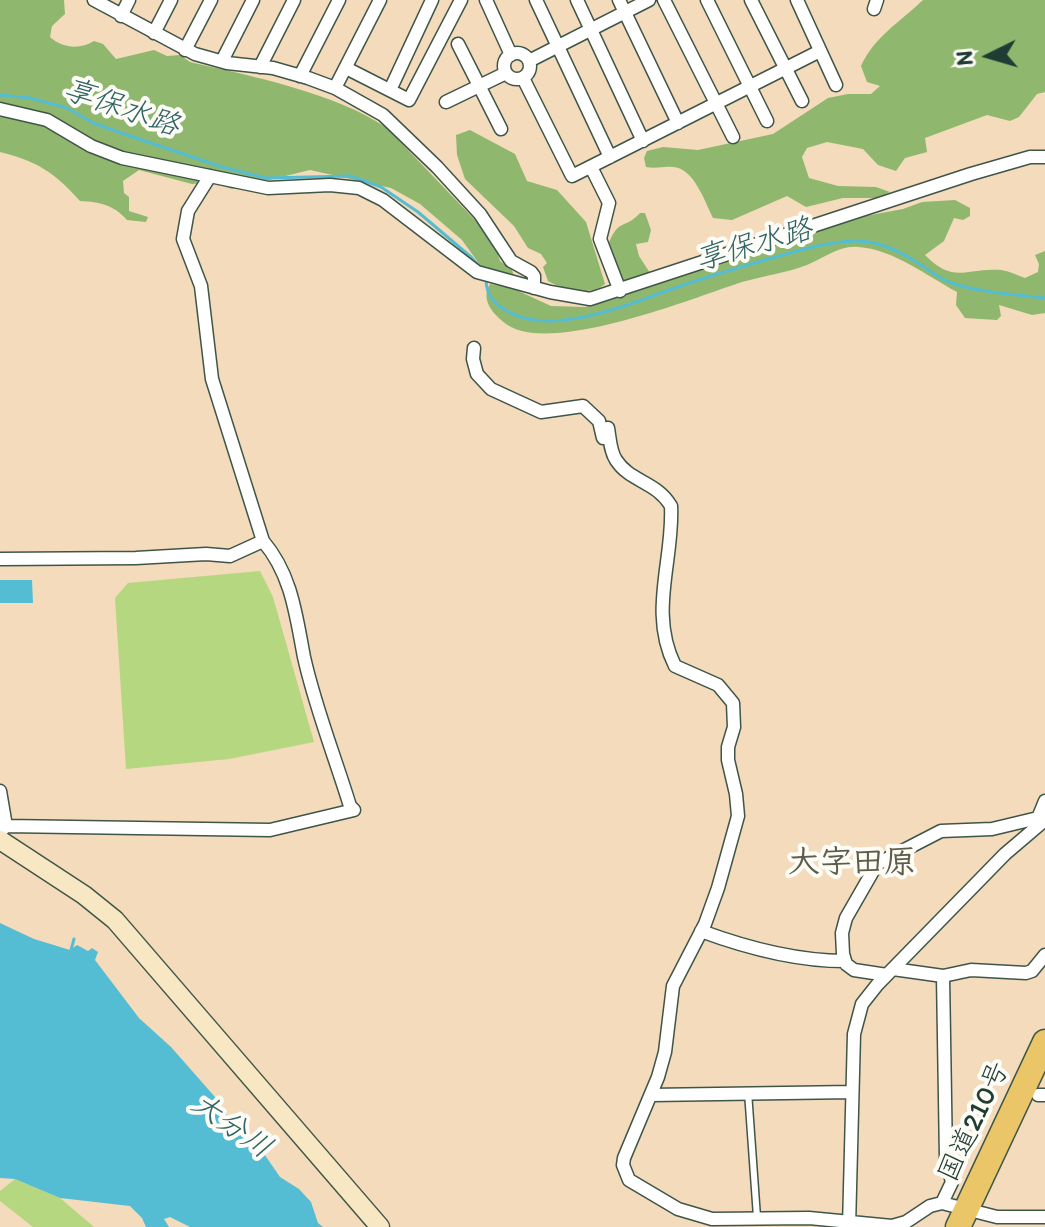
<!DOCTYPE html>
<html>
<head>
<meta charset="utf-8">
<style>
	body { margin:0 }
	#map { position:relative; width:1045px; height:1227px; overflow:hidden; background:#f3dbbb; font-family:Itim,sans-serif }
	canvas { display:block }
	.north { position:absolute; left:949px; top:16px; width:80px; height:80px; -webkit-text-stroke:6px #fdfcf7; paint-order:stroke; rotate:265deg; font-size:22px; font-weight:700; line-height:32px; text-align:center; color:#1f3d34 }
	.north::after { content:''; display:block; margin:auto; width:28px; height:36px; background:#1f3d34; clip-path:polygon(50% 0,100% 100%,50% 72%,0 100%) }
</style>
</head>
<body>
<div id="map">
<canvas width="1045" height="1227"></canvas>
<div class="north">N</div>
</div>
<script>
const context = document.querySelector('canvas').getContext('2d');
context.lineJoin = 'round';
function fill(path, color) {
  context.fillStyle = color;
  context.fill(path, 'evenodd');
}
function stroke(path, color, width, dash) {
  context.strokeStyle = color;
  context.lineWidth = width;
  context.lineCap = dash ? 'butt' : 'round';
  context.setLineDash(dash || []);
  context.stroke(path);
}
function label(font, color, halo, rows, align = 'center') {
  context.font = font + ' Itim,"Klee One",sans-serif';
  context.lineWidth = 8;
  context.setLineDash([]);
  context.textBaseline = 'middle';
  context.strokeStyle = halo;
  context.fillStyle = color;
  for (const [text, x, y, turn = 0] of rows) {
    context.save();
    context.translate(x, y);
    context.rotate((+turn || 0) * Math.PI / 180);
    context.textAlign = isNaN(turn) ? turn : align;
    if (halo) context.strokeText(text, 0, 0);
    context.fillText(text, 0, 0);
    context.restore();
  }
}
fill(new Path2D(`
	M260,571l13,26 41,145 -85,17 -103,10 -11,-171 13,-15z
	M15,1179l45,19 34,29h-61l-33,-26v-10z`), '#b4d77f');
fill(new Path2D(`
	M0,0h64l1,14 -13,12 -2,11c12,11 30,13 44,4l9,3 13,15 38,-9 13,6 13,-1 10,7c61,14 146,31 197,66l87,91 21,26 5,16 12,9 2,6 -29,-4 -23,-32 -42,-36 -29,-16 -81,-18 -78,19 -21,-7 -19,2 -53,-14 -16,11 1,12 5,4v14l19,6 -2,5 -19,-2c-13,-15 -27,-18 -47,-19 -25,-28 -43,-40 -80,-49z
	M923,0h122v92l-8,2 -18,23 -9,4 -23,-6 -62,23 2,14 -22,6 -9,13 -18,-6 -15,-16 -36,-7 -20,6 -5,9 7,21 29,8 38,1 14,5 -12,6h-35l-37,9 -19,-11 -55,24 -19,-2c-8,-16 -19,-50 -40,-51 -10,-1 -17,2 -27,0l-2,-9 3,-7 16,-4 35,3 75,-16 55,-36 20,-4h23l9,-8 -13,-4 -6,-16c13,-29 39,-44 62,-66z
	M470,130l45,24 12,27 30,9 29,32 19,62c-15,13 -41,6 -57,-3l-5,-14 4,-4 -6,-9 -13,-6 -14,-22 -49,-47 -8,-24 -1,-20z
	M955,200l15,8v8l-7,4 -9,-2 -10,23 -19,14c29,30 42,12 76,15 8,1 16,5 24,8l13,-6 1,-8 -4,-9 10,-4v62l-13,2 -33,-10 2,11 -4,4 -32,-2 -9,-13 1,-13c-30,-16 -64,-43 -99,-45 -18,-2 -36,12 -51,18 -21,8 -44,11 -65,17 -49,16 -192,74 -236,42 -13,-10 -26,-24 -16,-40l22,4 39,18 34,1 176,-58 72,-27 70,-13 19,-7z
	M640,213h5l6,17 -3,12 -12,2 3,12 11,17 -24,9 -6,-3 -12,-34c11,-28 17,-15 32,-32z`), '#8fb86e');
fill(new Path2D(`
	M0,580h32l1,23h-33z
	M0,923l34,16 36,11 7,-5 11,6 4,-3 6,4 -3,8 44,58 32,29 44,50 14,21 29,27 22,32 19,12 12,13 7,21 5,4h-133l-20,-10 -6,2 5,8h-23l-4,-9 -12,-12 -70,-8 -45,-19 -15,-1z`), '#55bdd3');
stroke(new Path2D(`
	M0,95l30,3 37,10 26,15 31,11 98,33 44,11 85,-2 30,11 37,25 53,45 11,12
	M486,281c1,15 7,21 19,29 50,31 137,-12 187,-28 38,-12 78,-24 117,-34 41,-10 67,-12 104,12 12,7 23,17 36,22 29,11 65,12 96,16
	M71,950l3,-11`), '#55bdd3', 3);
const lane = new Path2D(`
	M748,1092l9,125`);
const street = new Path2D(`
	M94,0l101,54 32,9 46,5 35,10 27,10 48,27 54,52 43,47 31,47 20,11 3,4v12
	M486,0l25,55
	M536,0l74,157
	M577,0l66,141
	M619,0l59,123
	M664,0l69,137
	M707,0l60,121
	M751,0l51,101
	M797,0l39,85
	M874,9l3,-9
	M121,16l8,-16
	M154,33l17,-33
	M458,44l43,85
	M185,50l26,-50
	M504 66a13 13 0 1 1 26 0a13 13 0 1 1-26 0Z
	M222,61l31,-61
	M529,61l120,-61
	M260,67l34,-67
	M346,68l63,32 52,-100
	M300,76l39,-76
	M523,78l49,98 248,-125
	M335,88l45,-88
	M390,90l42,-90
	M446,102l60,-29
	M0,109l47,11 44,26 31,12 146,30 62,-3 29,3 24,12 94,72 73,20 40,7 381,-125 59,-17h15
	M591,167l18,36 -9,36 20,52
	M210,176l-22,35 -5,28 18,47 11,93 51,162
	M474,348l-1,11 4,15 14,15 50,23 42,-6 16,15 4,17
	M608,428c2,11 2,23 8,32 14,22 40,21 55,46 3,54 -23,106 4,160l43,19 15,18 1,24 -6,20v13l8,34 2,22 -20,72 -13,36 -32,62 -8,66 -7,25 -34,81 -1,7 6,15 49,29 34,10 97,-1 83,8 14,-4 24,-16 12,-3 55,14h48
	M0,559l136,-1 70,-4 24,2 33,-15c29,34 33,75 41,116 11,50 31,100 46,149l4,4 -84,20 -264,-4 -6,6
	M0,791l6,35
	M1038,818l7,-17
	M701,931c46,17 94,30 144,30
	M893,969l50,7 28,-6 55,3 6,-2 13,-16
	M887,975l-33,-5 -8,-6 -3,-10 -1,-21 4,-15 31,-54 64,-33 51,-2 46,-11 4,2
	M651,1095l201,-3
	M1038,1095h7
	M942,1203l10,-21 -6,-23 -3,-183
	M849,1227l5,-193 8,-30 15,-19 128,-131 40,-34`);
const secondary = new Path2D(`
	M0,840l84,55 31,25 265,307`);
const highway = new Path2D(`
	M958,1227l87,-185`);
stroke(lane, '#3f5548', 9);
stroke(street, '#3f5548', 15);
stroke(secondary, '#3f5548', 21);
stroke(highway, '#3f5548', 27);
stroke(lane, '#fff', 6);
stroke(street, '#fff', 12);
stroke(secondary, '#f7e8c3', 18);
stroke(highway, '#ebc669', 24);
label('28px', '#1f3d34', '#fdfcf7', [
	["国道210号",975,1122,-65]
]);
label('italic 30px', '#2f6364', '#fdfcf7', [
	["享保水路",121,109,19],
	["享保水路",754,246,-16],
	["大分川",231,1127,35]
]);
label('bold 32px', '#5d5e49', '#fdfcf7', [
	["大字田原",852,864]
]);
</script>
</body>
</html>
